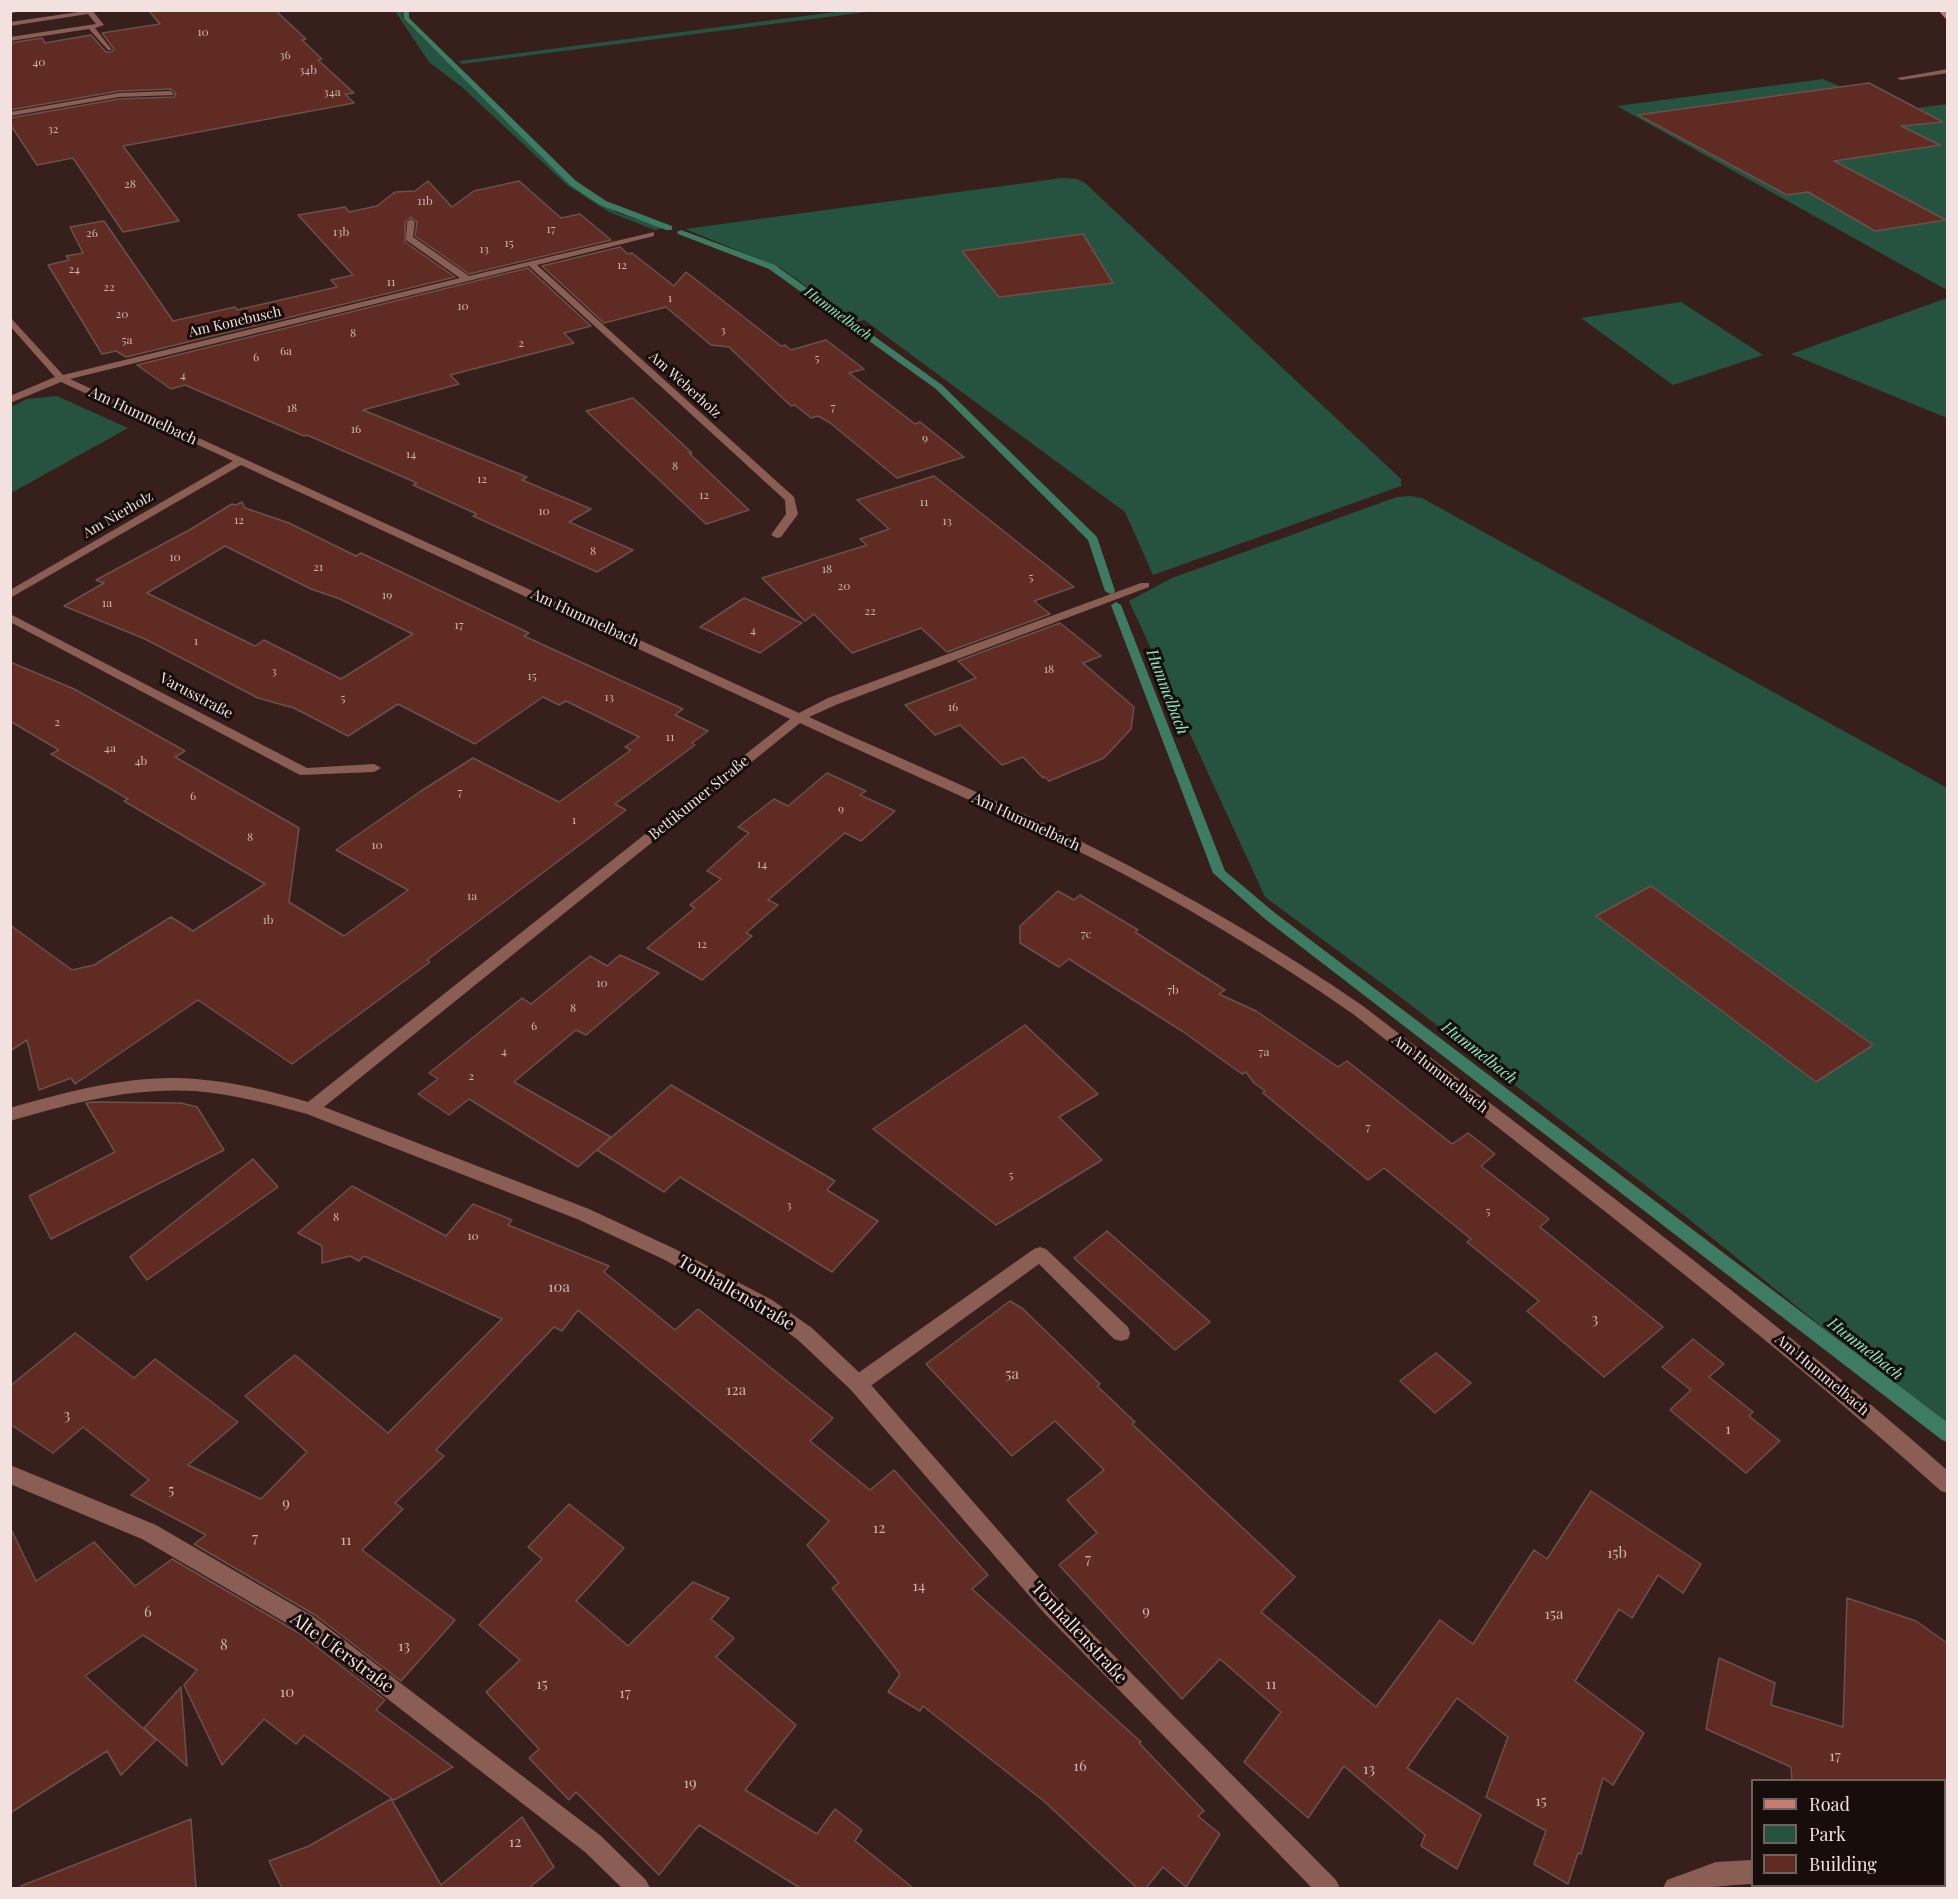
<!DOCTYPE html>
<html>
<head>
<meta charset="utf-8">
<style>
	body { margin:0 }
	#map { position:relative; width:1958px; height:1899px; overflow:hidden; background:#37201b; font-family:"Playfair Display",serif }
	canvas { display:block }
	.frame { position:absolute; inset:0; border:12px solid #f2e1de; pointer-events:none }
	.legend { position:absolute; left:1751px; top:1779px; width:195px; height:108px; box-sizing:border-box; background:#170d0a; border:2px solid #6f625f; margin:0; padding:8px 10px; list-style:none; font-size:18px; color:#f2e1de }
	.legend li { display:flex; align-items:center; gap:12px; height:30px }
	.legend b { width:30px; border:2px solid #6f625f }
</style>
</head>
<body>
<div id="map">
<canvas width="1958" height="1899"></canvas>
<div class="frame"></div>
<ul class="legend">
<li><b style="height:8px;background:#c57c6e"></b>Road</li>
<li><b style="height:16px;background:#265240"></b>Park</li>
<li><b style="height:16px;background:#5f2b22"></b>Building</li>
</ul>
</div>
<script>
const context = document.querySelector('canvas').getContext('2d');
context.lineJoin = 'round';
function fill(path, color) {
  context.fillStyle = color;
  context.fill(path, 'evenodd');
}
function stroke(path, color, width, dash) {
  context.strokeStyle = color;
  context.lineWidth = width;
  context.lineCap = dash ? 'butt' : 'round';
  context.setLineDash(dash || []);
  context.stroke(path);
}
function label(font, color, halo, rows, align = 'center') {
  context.font = font + ' "Playfair Display",serif';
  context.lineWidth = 6;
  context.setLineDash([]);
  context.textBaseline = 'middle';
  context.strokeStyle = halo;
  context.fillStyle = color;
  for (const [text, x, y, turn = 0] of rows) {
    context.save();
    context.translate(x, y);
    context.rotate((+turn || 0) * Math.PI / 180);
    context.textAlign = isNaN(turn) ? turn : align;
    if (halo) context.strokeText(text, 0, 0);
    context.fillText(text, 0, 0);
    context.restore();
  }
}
fill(new Path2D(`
	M850,10l24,1 -412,53 -3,-3z
	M395,11h7l1,8 168,164 47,30 45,15 -8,2 -46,-18 -42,-27 -104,-97 -34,-26z
	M1823,79l72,32 52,-7v186l-330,-184z
	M1062,178l15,1 8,4 316,296v7l-248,89 -28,-63 -261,-192 -8,2 -75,-54 -96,-39z
	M1947,298v120l-156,-64z
	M1681,302l82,53 -90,30 -92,-67z
	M57,396l71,32 -117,65v-86l16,-8z
	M1410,496l12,2 525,290v640l-262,-212 -286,-220 -134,-99 -136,-296 43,-23 225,-81z`), '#265240');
fill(new Path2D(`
	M403,10h6v8l167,163 30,20 66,25v4h-6l-66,-25 -30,-20 -166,-166z
	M681,230l94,35 167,120 155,152 18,54 -1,2 -4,1 -5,-3 -17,-51 -152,-151 -167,-120 -91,-35 -1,-2z
	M1116,602l5,3 104,266 50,42 673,510v19l-6,-2 -677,-521 -52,-46 -102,-268z`), '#3d7c62');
const building = new Path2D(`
	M148,10h127l31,29 -4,1 20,19 -4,1 36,33 -9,1 9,9 -231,43 56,75 -56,11 -50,-74 -36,7 -27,-41v-6l109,-19 55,-2 2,-3 -5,-5 -52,2 -109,19v-67l32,-5 3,5 46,-8 15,17h6l2,-3 -12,-16 58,-9z
	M1869,83l74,39 -42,4 39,19 -106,16 112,59 -71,11 -67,-39 -21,3 -149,-80z
	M428,181l24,26 22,-16 45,-10 42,37 19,-4 31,26 -142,34 -54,-38 2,-14 -6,-5 -6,5v20l50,35 -329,80 -10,-6 -14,3 -54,-89 21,-5 -3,-4 17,-3 -13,-26 34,-6 69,100 62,-14 2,3 100,-23 -6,-7 22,-5 -55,-60 47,-8 4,5 28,-6 18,-14 20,-1z
	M1083,234l30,49 -114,14 -37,-46z
	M620,247l8,7 4,-1 42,33 12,-14 95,74 4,-1 6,5 35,-10 38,29 -15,4 66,51 5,-2 44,35 -67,21 -68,-56 -11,-6 -7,2 -16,-13 -4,1 -62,-59 -18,-2 -45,-38 -62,16 -62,-57z
	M528,268l63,58 -27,7 10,10 -124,32 9,9 -96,26 164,67 -5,3 69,29 -22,13 64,28 -36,22 -124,-56 4,-2 -64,-29 4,-2 -110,-48 -3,1 -119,-51 -14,4 -34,-24z
	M633,398l59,55h-3l60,57 -43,14 -120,-113z
	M934,476l140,111 -40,14 16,13 -103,38 -26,-24 -69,25 -38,-39 -9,7 -43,-43 105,-33 -7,-6 29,-10 -32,-29z
	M242,502l3,6 44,15 67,33 5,-3 168,80 -5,3 159,73 -8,6 33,16 -16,12 3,2 -80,59 11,6 -199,150 3,2 -138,102 -94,-64 -123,84 -4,-6 -32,12 -12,-50 -17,11v-126l62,45 22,-5 77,-48 22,14 72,-47 -141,-83 4,-2 -77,-45 8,-4 -49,-29v-59l64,27 111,62 -10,6 124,71 -10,74 55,34 64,-46 -72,-40 85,-59 52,-33 86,44 72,-52 -6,-3 14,-10 -73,-36 -7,4 -16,-8 -68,47 -77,-40 -50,32 -54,-28 -36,-10 -113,-59 -81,-33 40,-23 -8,-3 95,-51 41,-25 4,1zM225,546l86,43 29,10 73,35 -72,45 -77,-39 -9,6 -108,-53z
	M744,598l58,25 -42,30 -60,-26z
	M1060,623l41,33 -18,7 51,44 -3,22 -27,29 -55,23 -4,-4 -2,1 -20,-21 -21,8 -42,-40 -25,10 -30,-30 71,-27 -18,-17z
	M827,773l39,18 -6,4 35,16 -34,30 -16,-8 -77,67 10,5 -32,28 6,3 -50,44 -55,-32 48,-40 -5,-3 31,-26 -14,-8 42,-38 -11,-6 36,-28 14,7z
	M1651,886l222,159 -57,37 -220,-166z
	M1058,891l16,9 6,-5 58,35 -3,2 90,58 -6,4 37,17 82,56 9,-6 105,83 16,-11 27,21 -14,12 68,53 -9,8 123,100 -59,50 -77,-66 12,-10 -72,-59 4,-3 -87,-71 -16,12 -105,-87 2,-2 -11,-8 -8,-11 -4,2 -60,-43 -113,-72 -10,8 -39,-24v-17z
	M620,955l39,18 -73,62 -10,-5 -62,52 97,55 -33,30 -109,-68 -20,16 -31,-21 20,-15 -9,-6 93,-75 9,6 59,-48 17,10z
	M1025,1025l73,69 -39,23 43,43 -106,65 -123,-96z
	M671,1085l164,96 -8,9 51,31 -46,51 -152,-95 -16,15 -67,-42z
	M93,1102l88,1 16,4 27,43 -173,89 -22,-43 86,-44 -29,-49z
	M253,1159l25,28 -131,93 -17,-23z
	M352,1186l94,50 27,-32 39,16 -4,5 101,41 -5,6 71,58 23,-21 135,109 -23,23 60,49 24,-20 94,105 -16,14 169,153 -2,1 65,68 -6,5 22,18 -34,53 -23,-20 -17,21h-9l-92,-86 -122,-96 -3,5 -32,-19 12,-18 -68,-86 7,-5 -32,-38 22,-24 -251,-211 -16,21 -8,-4 -118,123 8,6 -49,47 8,6 -41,41 93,70 -54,61 -86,-66 -121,-71 12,-9 -75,-40 18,-15 -66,-53 -30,26 -43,-29v-38l65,-53 59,45 21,-19 83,63 -50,43 73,34 46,-47 -62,-56 50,-41 93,78 114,-114 -138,-63 -5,5 -9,-5 -28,7v-17l-24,-13z
	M1107,1231l103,91 -35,28 -101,-92z
	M1010,1301l13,8 77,75 -3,2 38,36 -3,2 163,153 -34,35 115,95 64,-87 33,24 61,-94 13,9 44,-68 110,73 -18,29 -25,-18 -26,43 -13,-9 -44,72 69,52 -31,52 -10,-7 -22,76 -3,-1 -10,31 -34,-20 12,-33 -60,-34 22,-60 -51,-39 -50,70 74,47 -24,54 -36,-23 4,-11 -81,-69 -36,52 -64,-56 37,-50 -61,-53 -38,40 -123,-134 38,-32 -30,-33 37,-30 -49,-49 -43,35 -86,-92z
	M1693,1339l31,25 -15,13 44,35 -4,4 31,25 -34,32 -76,-63 21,-20 -29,-23z
	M1436,1353l35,30 -36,30 -35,-32z
	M569,1504l55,44 -48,53 52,45 65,-64 36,16 -18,21 23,19 -18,19 80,68 -51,65 72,44 18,-25 27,21 -7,11 58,47h-113l-101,-63 -40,50 -83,-83 -7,8 -40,-42 10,-9 -53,-57 34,-32 -41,-35 63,-66 -14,-12z
	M10,1527l26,54 58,-39 41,44 37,-27 127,74 86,67 -9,10 77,57 -59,33 -90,-65 -8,9 -32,-25 -42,46 -38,-80 13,-15 -54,-35 -58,41 71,64 -35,35 -14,-24 -97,62z
	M1847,1598l69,23 31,22v137h-155l-1,-13 -85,-38 13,-71 56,25 -4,22 72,22z
	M181,1687l6,79 -43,-38z
	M391,1799l50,86 81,-68 32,50 -25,21h-247l-13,-27 40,-15z
	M191,1819l5,69h-174l-1,-2z`);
fill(building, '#5f2b22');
stroke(building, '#6b514b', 1.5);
fill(new Path2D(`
	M92,10l12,15 -9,3 17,22h-4l-19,-21 -79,12v-4l86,-13 -8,-10 -78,12v-4z
	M1948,69v4l-47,7 -4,-2z
	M1040,1247l6,2 82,78 2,6 -2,6 -7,2 -7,-2 -75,-75 -174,126 -7,2 -7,-2 -2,-6 2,-6 183,-129z`), '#8b5e55');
fill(new Path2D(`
	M10,10h12l-12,4z
	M171,91l3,4 -55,2 -109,19v-4l109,-19z
	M411,219l4,3 -2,15 56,39 185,-44v4l-117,29 257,232 4,17 -17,23 -4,1 -6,-3 15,-21 -1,-14 -256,-234 -459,113 729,334 29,-15 313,-115h8v4l-311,117 -29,13c96,44 195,85 289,133 92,46 181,98 265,156 198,152 398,300 585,465v22l-7,-2c-188,-169 -390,-321 -588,-477 -85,-59 -174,-113 -267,-159 -94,-46 -191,-88 -286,-132l-476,384 265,102 86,40 97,51 40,28 53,50 194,222 277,280 4,8h-28l-267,-274 -194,-224 -53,-50 -38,-28 -97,-53 -86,-40 -270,-105c-37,-10 -74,-20 -112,-23 -63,-4 -124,12 -185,30v-13c61,-17 122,-34 186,-29 38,3 75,12 112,23l482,-383 -549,-254 -231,133v-8l223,-129 -172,-79 -51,21v-7l45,-19 -45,-51v-9l53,58 397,-97 -54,-38 1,-18z
	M10,614l297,154 67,-4 7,4 -7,4 -74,3 -290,-153z
	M10,1465l146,60 158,92 287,219 45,44 4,8h-28l-37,-36 -285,-221 -158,-92 -132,-55z
	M1752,1860v24c-30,1 -60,7 -89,4l4,-8 49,-18z
	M1816,1886h31l1,2h-31z`), '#8b5e55');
fill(new Path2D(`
	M1938,10h7l3,10 -2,-1z`), '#c57c6e');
label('12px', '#cdb4af', null, [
	["10",203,32],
	["36",285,55],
	["40",39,62],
	["34b",308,70],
	["34a",332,92],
	["32",53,129],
	["28",130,184],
	["11b",425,201],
	["17",551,229],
	["13b",341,232],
	["26",92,233],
	["15",509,243],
	["13",484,249],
	["12",622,265],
	["24",74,269],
	["11",391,282],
	["22",109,287],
	["1",670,298],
	["10",463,306],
	["20",122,314],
	["3",723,330],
	["8",353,333],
	["5a",127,340],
	["2",521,343],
	["6a",286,351],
	["6",256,357],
	["5",817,358],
	["4",183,375],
	["7",833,407],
	["18",292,408],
	["16",356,429],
	["9",925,438],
	["14",411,454],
	["8",675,466],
	["12",482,479],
	["12",704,495],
	["11",924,502],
	["10",544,511],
	["12",239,520],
	["13",947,521],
	["8",593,551],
	["10",175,557],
	["21",318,567],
	["18",827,569],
	["5",1031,577],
	["20",844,586],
	["19",387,595],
	["1a",107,603],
	["22",870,611],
	["17",459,625],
	["4",753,630],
	["1",196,641],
	["18",1049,669],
	["3",274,671],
	["15",532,676],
	["13",609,697],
	["5",343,698],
	["16",953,707],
	["2",57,722],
	["11",670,737],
	["4a",110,748],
	["4b",141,761],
	["7",460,792],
	["6",193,796],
	["9",841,809],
	["1",574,820],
	["8",250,837],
	["10",377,845],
	["14",762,864],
	["1a",472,896],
	["1b",268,920],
	["7c",1086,934],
	["12",702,944],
	["10",602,983],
	["7b",1173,990],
	["8",573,1008],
	["6",534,1026],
	["4",504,1051],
	["7a",1264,1052],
	["2",471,1076],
	["7",1368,1127],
	["5",1011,1175],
	["3",789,1205],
	["5",1488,1211],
	["8",336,1217],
	["10",473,1236]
]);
label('italic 14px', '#89e8bf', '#170d0a', [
	["Hummelbach",838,314,36]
]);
label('14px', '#f2e1de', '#170d0a', [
	["Am Konebusch",235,322,-13],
	["Am Weberholz",685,385,42],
	["Am Nierholz",118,515,-30]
]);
label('15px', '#f2e1de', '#170d0a', [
	["Am Hummelbach",143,416,25],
	["Am Hummelbach",585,618,25],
	["Varusstraße",196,696,28],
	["Bettikumer Straße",699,798,-39],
	["Am Hummelbach",1026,822,25],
	["Am Hummelbach",1440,1074,38],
	["Am Hummelbach",1822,1375,40]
]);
label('15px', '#cdb4af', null, [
	["10a",559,1287],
	["3",1595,1319],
	["5a",1012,1374],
	["12a",736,1390],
	["3",67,1415],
	["1",1728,1429],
	["5",171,1490],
	["9",286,1503],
	["12",879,1528],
	["7",255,1538],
	["11",346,1540],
	["15b",1617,1553],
	["7",1088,1559],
	["14",919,1586],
	["9",1146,1611],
	["6",148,1612],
	["15a",1554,1614],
	["8",224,1645],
	["13",404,1646],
	["15",542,1684],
	["11",1271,1684],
	["10",287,1692],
	["17",625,1693],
	["17",1835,1756],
	["16",1080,1766],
	["13",1369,1769],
	["19",690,1783],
	["15",1541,1801],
	["12",515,1842]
]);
label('italic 16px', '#89e8bf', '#170d0a', [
	["Hummelbach",1167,692,69],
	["Hummelbach",1479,1053,38],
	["Hummelbach",1865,1349,38]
]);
label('18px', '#f2e1de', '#170d0a', [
	["Tonhallenstraße",736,1293,30],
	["Tonhallenstraße",1079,1633,47],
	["Alte Uferstraße",342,1653,36]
]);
</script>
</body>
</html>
